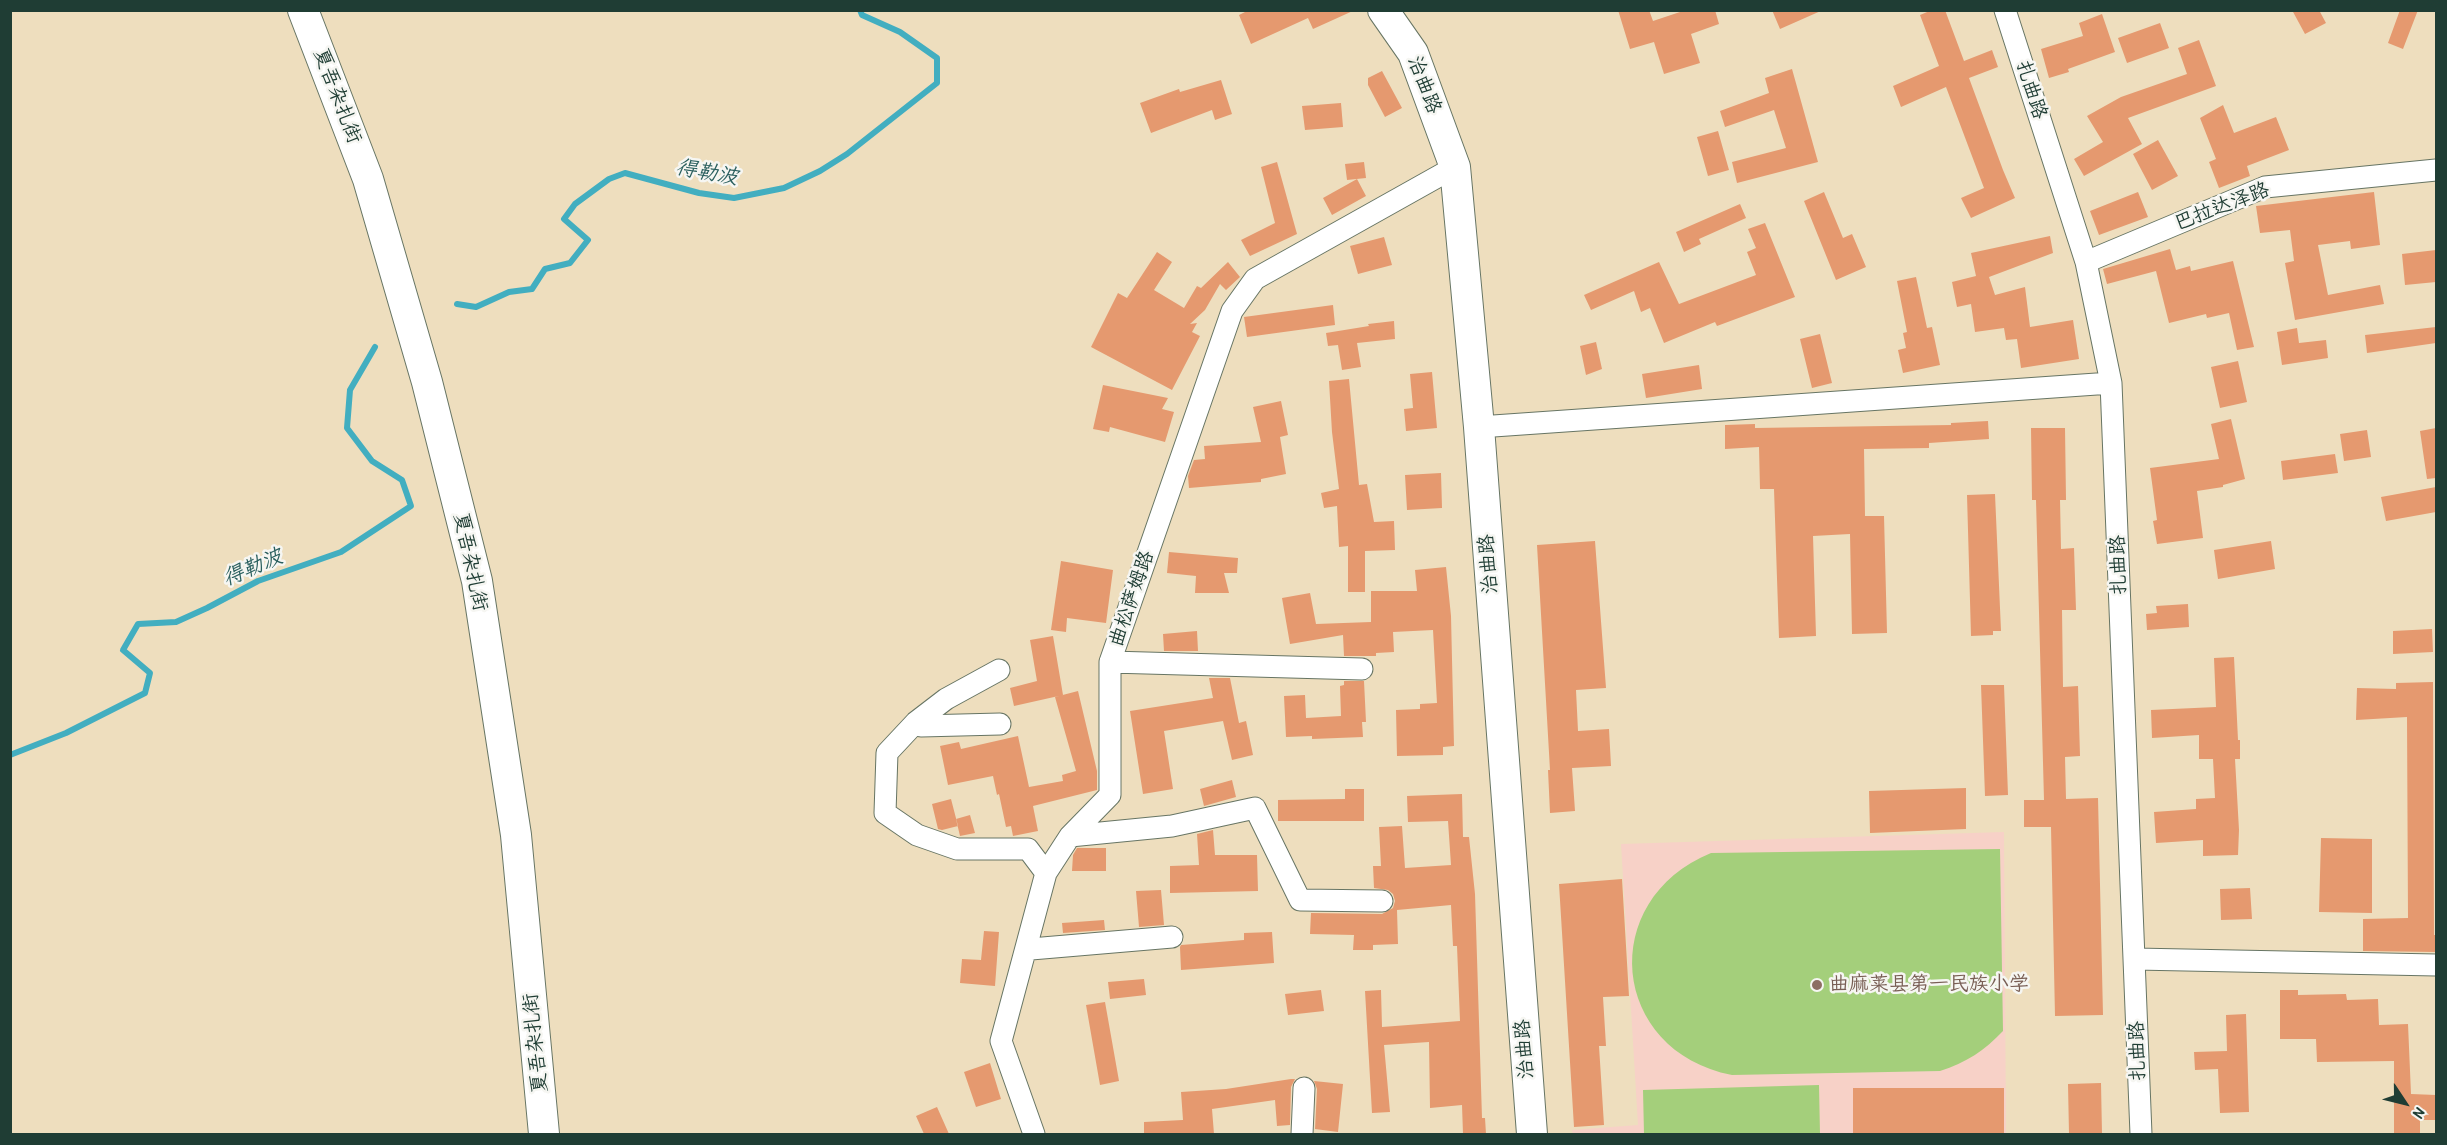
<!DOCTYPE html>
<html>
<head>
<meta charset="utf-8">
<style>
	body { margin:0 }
	#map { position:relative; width:2447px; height:1145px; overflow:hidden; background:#eedebe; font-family:"Patrick Hand",sans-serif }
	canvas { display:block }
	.frame { position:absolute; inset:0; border:12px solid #1f3d34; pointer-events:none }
	.north { position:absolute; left:2375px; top:1073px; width:60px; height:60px; -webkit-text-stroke:4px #f6f6f2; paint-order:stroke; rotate:125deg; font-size:16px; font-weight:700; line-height:24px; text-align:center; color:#1f3d34 }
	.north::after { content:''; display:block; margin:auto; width:21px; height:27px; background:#1f3d34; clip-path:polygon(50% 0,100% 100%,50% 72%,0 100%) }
</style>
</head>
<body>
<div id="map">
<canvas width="2447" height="1145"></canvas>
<div class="frame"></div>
<div class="north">N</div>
</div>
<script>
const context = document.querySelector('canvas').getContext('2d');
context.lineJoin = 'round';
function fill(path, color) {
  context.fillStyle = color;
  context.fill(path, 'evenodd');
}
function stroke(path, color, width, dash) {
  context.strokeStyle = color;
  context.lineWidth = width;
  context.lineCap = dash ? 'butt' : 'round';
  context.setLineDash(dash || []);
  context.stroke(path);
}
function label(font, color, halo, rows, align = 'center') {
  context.font = font + ' "Patrick Hand","LXGW WenKai TC",sans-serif';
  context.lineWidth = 5;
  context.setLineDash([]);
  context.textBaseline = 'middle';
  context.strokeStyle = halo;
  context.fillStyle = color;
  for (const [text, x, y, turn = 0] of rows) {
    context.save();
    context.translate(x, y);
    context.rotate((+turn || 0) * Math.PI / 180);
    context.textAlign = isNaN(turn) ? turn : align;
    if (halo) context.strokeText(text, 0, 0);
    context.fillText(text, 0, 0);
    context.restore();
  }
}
fill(new Path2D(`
	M2004,832l2,302h-433l-1,-4 66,-5 -17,-281z`), '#f7d1c7');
fill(new Path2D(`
	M2000,849l3,182c-18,19 -37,32 -63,40l-208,4c-122,-24 -136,-175 -21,-222z
	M1819,1085l1,49h-176l-1,-44z`), '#a4cf7b');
stroke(new Path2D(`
	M457,304l19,3 33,-15 23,-3 13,-20 25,-6 18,-23 -24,-21 11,-15 34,-25 16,-6 74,20 35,5 50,-10 36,-17 27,-17 90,-71v-25l-37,-26 -38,-17 -2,-5
	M10,755l56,-22 79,-40 5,-20 -27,-23 15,-26 38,-2 31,-14 51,-27 83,-29 70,-46 -9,-26 -30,-19 -25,-33 3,-38 25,-43`), '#42aec0', 6);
fill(new Path2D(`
	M1249,10h106l-42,19 -5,-11 -57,26 -12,-29z
	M1618,10h31l4,11 33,-11h29l4,14 -28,10 9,29 -36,11 -10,-32 -24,7z
	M1772,10h51l-43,19z
	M1932,10h13l19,51 28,-11 6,17 -29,11 34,92 12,28 -44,20 -10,-20 23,-10 -38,-101 -45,20 -8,-21 46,-20 -19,-51z
	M2292,10h27l7,13 -21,11z
	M2400,10h18l-15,39 -15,-6z
	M2102,14l13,38 -47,17 1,3 -20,6 -8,-29 42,-13 -4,-13z
	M2160,23l9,25 -42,15 -9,-25z
	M2199,40l17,46 -88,32 14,26 -58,32 -10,-17 29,-17 -16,-26 34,-19 66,-23 -9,-26z
	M1792,69l26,93 -81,21 -5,-21 54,-14 -12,-38 -49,17 -5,-16 49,-18 -4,-15z
	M1382,71l20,37 -17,9 -17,-32v-7z
	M1221,80l11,34 -17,6 -3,-10 -61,23 -11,-30 39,-14 1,3z
	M1341,103l2,24 -38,3 -3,-24z
	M2223,105l11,28 42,-16 13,33 -42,16 3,10 -31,12 -10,-26 7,-3 -16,-41z
	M1718,131l11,39 -21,6 -11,-39z
	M2158,140l20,36 -26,14 -19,-36z
	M1277,162l20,72 -47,22 -9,-16 34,-17 -14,-56z
	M1364,162l2,16 -19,2 -2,-16z
	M1357,179l9,17 -34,19 -9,-17z
	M1824,192l19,46 9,-4 14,33 -30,13 -32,-79z
	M2138,192l10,25 -49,18 -9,-24z
	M2374,192l6,53 -29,4 -1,-8 -32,4 10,50 52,-10 4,19 -89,16 -10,-57 9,-2 -4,-31 -30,3 -4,-27z
	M1740,204l6,14 -47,21 2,5 -17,8 -8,-20z
	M1765,223l30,74 -78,29 -2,-4 -51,21 -14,-35 -9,4 -7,-21 -43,19 -7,-15 75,-33 20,42 77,-29 -9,-23 9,-4 -8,-19z
	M2050,236l3,17 -64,24 6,18 30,-8 5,40 43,-7 6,39 -58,9 -4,-29 -11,1 -2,-12 -29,4 -4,-28 -14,3 -5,-25 24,-6 -5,-23z
	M1384,237l8,28 -34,9 -8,-28z
	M2170,249l6,21 14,-4 1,5 42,-10 21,86 -17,3 -8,-37 -22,5 -1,-4 -37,9 -13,-52 -49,13 -4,-15z
	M2436,250v32l-31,3 -3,-31z
	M1157,252l15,10 -18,28 30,18 13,-22 4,2 27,-26 12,15 -14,13 -6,-6 -15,26 -15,14 7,-1 -5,9 8,4 -28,54 -81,-43 27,-54 9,5z
	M1916,277l11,51 5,-1 8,38 -37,8 -5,-23 8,-2 -3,-15 4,-1 -10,-51z
	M1333,305l2,20 -88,12 -3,-20z
	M1394,321l1,18 -38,4 4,24 -19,3 -4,-25 -10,1 -2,-13 43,-7 -1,-2z
	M2436,327v16l-69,10 -2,-18z
	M2297,328l2,15 27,-3 2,18 -46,7 -5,-33z
	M1820,334l12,49 -20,5 -12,-49z
	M1596,342l6,27 -16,6 -6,-29z
	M2238,361l9,41 -27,6 -9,-41z
	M1699,365l3,24 -56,9 -4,-24z
	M1432,372l5,56 -31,3 -2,-22 9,-1 -3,-34z
	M1349,379l10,106 8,-1 7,38 20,-1 1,29 -30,1v41h-17v-46l-9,1 -2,-41 -13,2 -3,-15 18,-4 -7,-57 -3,-51z
	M1103,385l65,13 -6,11 12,3 -9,30 -55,-15 -1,5 -16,-3z
	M1281,401l7,34 -8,2 6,37 -25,5v3l-72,6 -1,-12 6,-16 11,-1 -1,-13 57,-4 -8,-35z
	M2231,419l14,60 -22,6v2l-26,4 6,47 -46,6 -4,-23 4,-1 -7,-52 69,-9 -8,-35z
	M1988,421l1,18 -60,4v5l-65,1 1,67h19l3,117 -35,1 -2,-100 -37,2 3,100 -37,2 -5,-149h-14l-1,-42 -34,2v-24l30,-1v4l196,-3v-2z
	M2031,428h34l1,72h-6l1,49 13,-1 2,62h-14l1,77 15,-1 2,70 -15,1 1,42 32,-1 5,217 -48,1 -4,-189h-27v-27h20l-8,-300h-4z
	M2436,428v50l-9,1 -7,-48z
	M2367,430l4,27 -27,4 -4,-27z
	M2335,454l3,19 -55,7 -2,-19z
	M1441,473l1,35 -35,2 -2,-35z
	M2436,487v25l-50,9 -5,-24z
	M1995,494l6,137h-8v4l-22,1 -4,-141z
	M1595,541l11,147 -30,2 2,41 31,-2 2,37 -39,2 3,43 -25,2 -2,-43h2l-13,-225z
	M2271,541l4,28 -57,10 -4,-29z
	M1169,552l69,6 -1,15h-13l5,20h-34l1,-17 -29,-3z
	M1061,561l52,9 -7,53 -39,-5 -1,14 -15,-2z
	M1446,567l5,49 3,130 -11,1v8l-46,1 -1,-46 24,-1v-5l17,-1 -4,-73 -40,2 1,20 -18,1v3h-32l-1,-21 -53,9 -8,-46 28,-5 6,31 55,-2v-31h46l-2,-21z
	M2188,604l1,23 -42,3 -1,-16 11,-1 -1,-7z
	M2432,629l1,23 -40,2v-23z
	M1197,631l1,20h-34l-1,-17z
	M1053,636l10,59 -49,11 -4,-18 27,-7 -7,-41z
	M2234,657l4,83h2v19h-5l4,71 -1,25 -35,1v-16l-47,3 -2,-31 42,-3v-10l19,-1 -2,-39h-14v-24l-47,3 -1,-28 65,-3 -2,-49z
	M1209,678h21l9,45 7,-2 7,34 -21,5 -9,-39 -59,10 9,58 -30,5 -13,-83 83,-13z
	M1344,681h20l2,41h-4l1,15 -51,2v-3l-26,1 -2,-41 21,-1 1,23 35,-2 -1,-30 4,-1z
	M2433,682l1,253h2v17l-73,-1v-32l45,-1 -1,-201 -51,3 1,-32 39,1v-6z
	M1981,685h23l4,110 -23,1z
	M1078,691l19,80v19l-64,16 5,25 -25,5 -2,-10 -5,1 -7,-33 -2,1 -4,-19 -45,9 -8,-39 19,-4 2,7 57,-13 11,51 34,-6 -1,-6 14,-4 -21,-74z
	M1232,780l4,17 -32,9 -4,-17z
	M1966,788v41l-96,4 -1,-42z
	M1345,789h19v32h-86v-21l67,-1z
	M1462,794l1,43h6l6,57 7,224h3l1,16h-23l-1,-29 -32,3 -1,-66 -45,3 6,67 -18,1 -7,-122 16,-1 1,37 78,-6 -3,-75h-4l-2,-41 -54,5 1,34 -25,1v5h-20l1,-15 -44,-1 1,-21 71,1 11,-6 2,-7 -2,-7 -5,-4 -14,-2 -1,-22h8l-2,-39 23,-1 3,42 46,-3 -3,-44 -40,1 -1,-26z
	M951,799l7,27 -16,4 -4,-1 -6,-25z
	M970,815l5,18 -15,3 -4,-17z
	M1213,830l2,25h42l1,36 -88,2v-27l29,-1 -2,-31z
	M2321,838l51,1v74l-53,-1z
	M1077,848h29v23h-34l1,-16z
	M1622,879l7,117 -26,1 3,49h-7l5,79 -30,2 -15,-243z
	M2250,888l2,31 -31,1 -1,-31z
	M1161,890l3,35 -25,2 -3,-36z
	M1104,920l1,10 -42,3 -1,-10z
	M984,931l15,1 -4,54 -35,-3 2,-24 19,1z
	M1272,932l2,31 -93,7 -1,-23 1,-2 63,-5v-7z
	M1144,979l2,16 -36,4 -2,-17z
	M1321,990l3,21 -36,4 -3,-21z
	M2280,990h18v5l48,-1 1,6 31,-1 1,26 29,-1 3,70 25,1v25h-16v14h-26v-73l-77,1 -1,-23h-36z
	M1105,1002l14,79 -19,4 -14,-80z
	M2246,1014l3,98 -29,1 -2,-44 -23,1 -1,-18 33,-1 -1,-36z
	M990,1063l11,36 -25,8 -12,-35z
	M1291,1079h4l-4,8 -1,38 -13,1 -2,-26 -63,9 2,25h-70v-12l39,-2 -2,-28 45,-3z
	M1314,1081l29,3 -5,48 -23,-3 2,-40z
	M2101,1083l1,51h-33l-1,-50z
	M1853,1088h151v46h-151z
	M937,1107l12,27h-25l-8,-18z`), '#e5996f');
const street = new Path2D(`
	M2005,10l81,252 25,121 30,751
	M2086,262l179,-75 171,-17
	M1479,427l632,-44
	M1110,662l252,7
	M999,670l-53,29 -30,23 -29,31 -2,60 32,22 40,14h71l18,24
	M921,726l79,-2
	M1070,836l102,-10 83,-18 45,92 82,1
	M1031,949l141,-12
	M2135,959l301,6
	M1034,1134l-33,-93 45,-168 24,-37 40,-41v-133l122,-351 23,-32 200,-112
	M1302,1134l2,-46`);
const secondary = new Path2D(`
	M303,10l65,169 59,203 50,199 39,254 28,299
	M1383,10l30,43 42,114 24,260 53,707`);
stroke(street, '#677564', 23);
stroke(secondary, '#677564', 32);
stroke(street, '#fff', 21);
stroke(secondary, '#fff', 30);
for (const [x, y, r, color] of [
	[1817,985,6,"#8d6e63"]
]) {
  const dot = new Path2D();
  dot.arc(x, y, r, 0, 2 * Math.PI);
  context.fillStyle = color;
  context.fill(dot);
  stroke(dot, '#f6f6f2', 2);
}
label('20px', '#1f3d34', '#f6f6f2', [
	["治曲路",1424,85,69],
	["扎曲路",2031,90,72],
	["夏吾杂扎街",337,96,69],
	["巴拉达泽路",2222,207,-21],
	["夏吾杂扎街",470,562,78],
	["治曲路",1489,564,-94],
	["扎曲路",2119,565,-92],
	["曲松萨姆路",1132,599,-71],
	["夏吾杂扎街",536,1043,-96],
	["治曲路",1525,1049,-94],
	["扎曲路",2138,1051,-92]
]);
label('20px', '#785e54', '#f6f6f2', [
	["曲麻莱县第一民族小学",1829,985]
], 'left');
label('italic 21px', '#2a5f5e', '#f6f6f2', [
	["得勒波",707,173,10],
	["得勒波",253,568,-23]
]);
</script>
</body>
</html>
